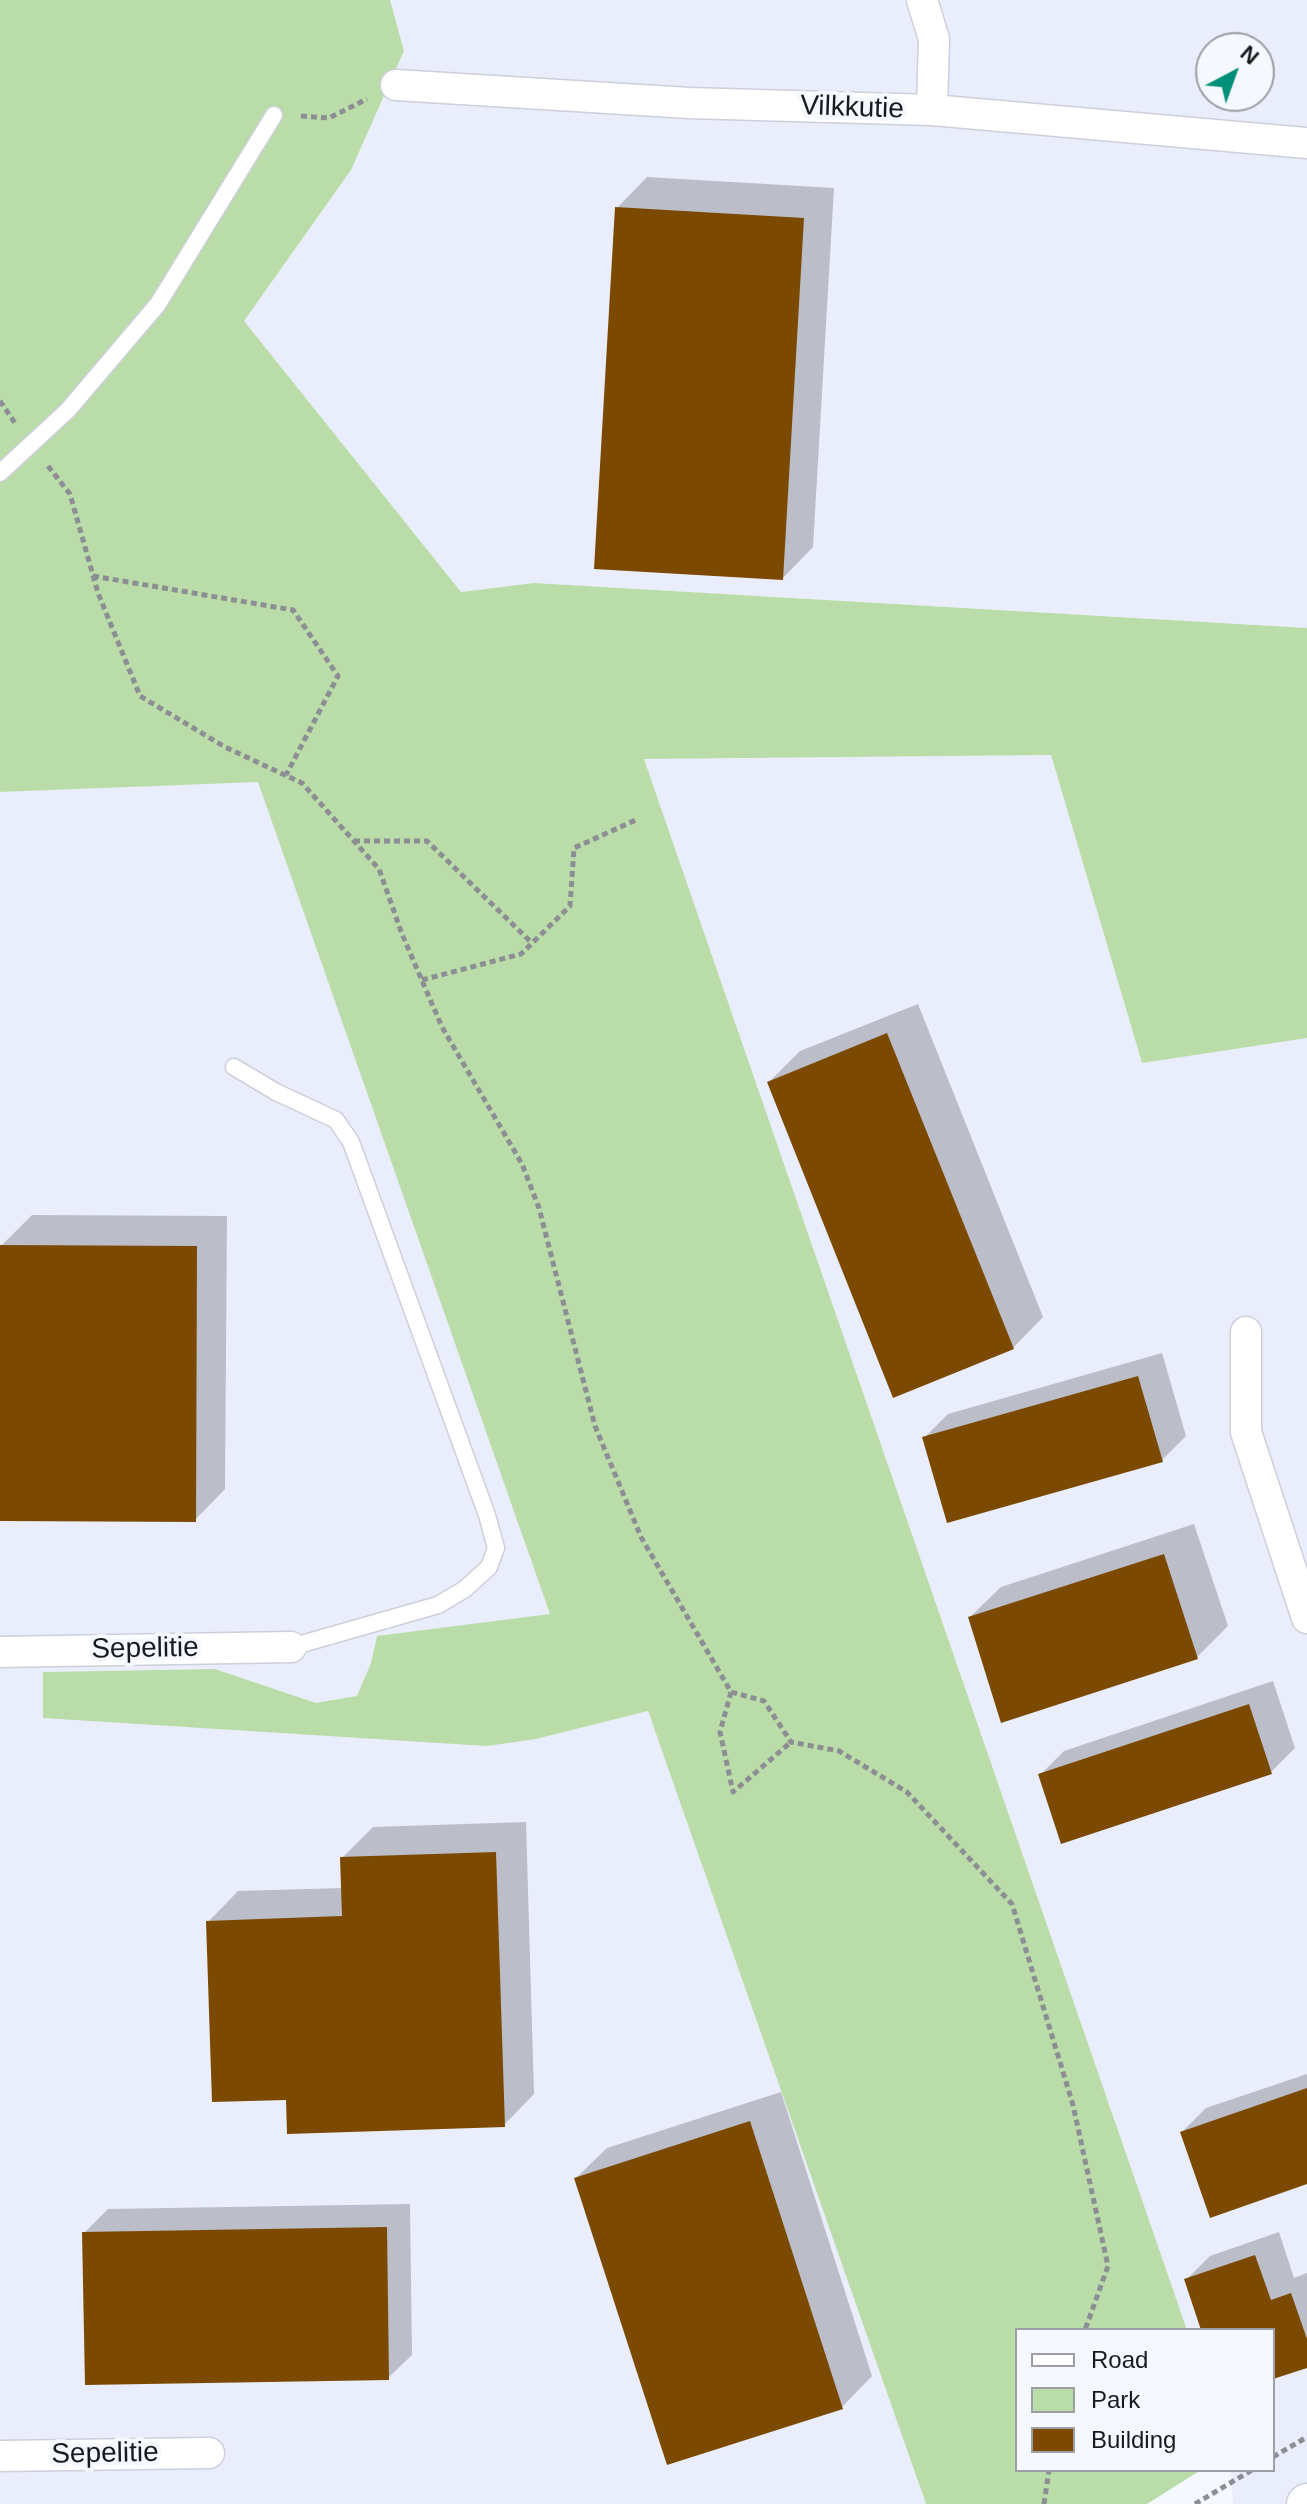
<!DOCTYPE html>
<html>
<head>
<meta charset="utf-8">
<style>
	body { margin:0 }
	#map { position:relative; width:1307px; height:2504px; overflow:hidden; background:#f6f8ff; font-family:Helvetica,sans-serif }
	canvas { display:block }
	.legend { position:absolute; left:1015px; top:2328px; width:260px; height:144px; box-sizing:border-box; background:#f6f8ff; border:2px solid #9e9fa5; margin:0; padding:10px 14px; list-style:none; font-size:24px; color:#191a1e }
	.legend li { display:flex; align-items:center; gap:16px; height:40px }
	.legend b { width:40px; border:2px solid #9e9fa5 }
	.north { position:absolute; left:1195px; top:32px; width:80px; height:80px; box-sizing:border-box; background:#f6f8ff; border:2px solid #9e9fa5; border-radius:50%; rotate:41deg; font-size:22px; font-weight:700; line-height:32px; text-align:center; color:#191a1e }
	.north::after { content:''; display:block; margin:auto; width:28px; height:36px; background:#008f79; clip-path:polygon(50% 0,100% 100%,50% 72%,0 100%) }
</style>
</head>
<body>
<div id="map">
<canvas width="1307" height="2504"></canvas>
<ul class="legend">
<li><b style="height:10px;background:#fff"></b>Road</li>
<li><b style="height:22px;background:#b9dca8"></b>Park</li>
<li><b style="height:22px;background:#7b4a00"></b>Building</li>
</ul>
<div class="north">N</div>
</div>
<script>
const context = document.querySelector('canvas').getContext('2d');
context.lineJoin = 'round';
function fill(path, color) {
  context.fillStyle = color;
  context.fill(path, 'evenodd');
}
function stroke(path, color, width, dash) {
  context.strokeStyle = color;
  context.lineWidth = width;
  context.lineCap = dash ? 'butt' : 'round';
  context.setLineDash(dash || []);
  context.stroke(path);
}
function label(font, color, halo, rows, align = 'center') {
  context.font = font + ' Helvetica,sans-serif';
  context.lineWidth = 8;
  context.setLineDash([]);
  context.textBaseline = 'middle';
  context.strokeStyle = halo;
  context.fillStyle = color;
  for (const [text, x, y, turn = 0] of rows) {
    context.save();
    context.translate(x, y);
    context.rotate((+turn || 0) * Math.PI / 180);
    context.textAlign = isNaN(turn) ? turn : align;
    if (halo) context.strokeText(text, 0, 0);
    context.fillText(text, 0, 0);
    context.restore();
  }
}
fill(new Path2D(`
	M390,0h917v628l-773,-45 -73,9 -217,-271 107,-151 53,-119zM1211,48h48v48h-48z
	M1051,755l91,308 165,-28v1469h-74l-3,-34h43v-140h-86l-543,-1571z
	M258,781l293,834 -174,21 -6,27 -14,34 -41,6 -101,-34 -171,3 492,67 112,-28 278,793h-926v-1712z`), '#eaedfc');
fill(new Path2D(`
	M0,0h390l14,51 -53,119 -107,151 217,271 73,-9 773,45v410l-165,25 -91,-308 -407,4 543,1571h-170v140h184l-54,34h-221l-278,-793 -112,28 -49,7 -444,-28v-46l172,-3 101,34 41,-7 14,-33 6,-27 173,-22 -292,-832 -258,10z`), '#b9dca8');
fill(new Path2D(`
	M647,177l187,11 -21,359 -30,31 -166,-370z
	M918,1004l125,313 -30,31 -244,-266 31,-31z
	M32,1215l195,1 -2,273 -30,31 -195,-1 1,-273z
	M1162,1353l24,83 -24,24 -237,-23 23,-23z
	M1194,1524l34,102 -31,31 -227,-40 31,-30z
	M1273,1681l22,67 -24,24 -230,2 23,-23z
	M526,1822l8,272 -30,31 -216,-28 -80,-175 30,-31 105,-3 -1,-30 31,-31z
	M1307,2074v108l-125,-50 24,-24z
	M781,2092l91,284 -30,31 -266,-229 31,-30z
	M410,2204l2,151 -24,23 -304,-145 24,-24z
	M1279,2232l15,46 13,-5v93l-34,11v-47h-70l-17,-50 24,-24z`), '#0003');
fill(new Path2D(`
	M615,207l189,11 -21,362 -189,-11z
	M887,1033l127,316 -121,49 -126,-316z
	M0,1245l197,1 -1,276 -196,-1z
	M1138,1376l25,86 -216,61 -25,-86z
	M1164,1554l34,105 -197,64 -33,-106z
	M1249,1704l23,70 -211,70 -23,-70z
	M496,1852l9,275 -218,7 -1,-34 -74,2 -6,-181 136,-5 -2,-59z
	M1307,2088v96l-97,34 -30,-86z
	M750,2121l93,288 -176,56 -93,-287z
	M387,2227l2,153 -304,5 -3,-153z
	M1255,2255l16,45 20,-7 16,46v29l-34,11v-49h-72l-17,-51z`), '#7b4a00');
const service = new Path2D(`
	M0,473l68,-63 90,-106 116,-189
	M234,1067l42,25 60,28 15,22 136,373 9,33 -7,19 -24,22 -27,16 -147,42`);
const minor = new Path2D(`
	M922,0l12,39 -2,71
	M396,85l293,18 243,7 375,33
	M1246,1332v100l61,186
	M0,1652l291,-5
	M0,2456l209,-3`);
const tertiary = new Path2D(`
	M1306,2504l1,-1`);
stroke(service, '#cdcfda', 19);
stroke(minor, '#cdcfda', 33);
stroke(tertiary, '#cdcfda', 41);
stroke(new Path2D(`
	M301,116l28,2 38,-19
	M0,401l15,22
	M48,466l22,28 28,99 42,103 85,51 77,36 77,86 23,65 40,93 80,137 17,44 56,218 46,111 90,155 33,9 27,41 48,9 68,41 105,112 61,201 35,161 -23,64
	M93,576l200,34 45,66 -52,99
	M354,841h73l105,102
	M422,980l99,-26 49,-48 4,-58 64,-29
	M731,1692l-11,40 13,60 58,-50
	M1273,2457l34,-20
	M1044,2504l5,-34
	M1195,2504l57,-34`), '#8d8e94', 5, [6, 4]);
stroke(service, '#fff', 16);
stroke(minor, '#fff', 30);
stroke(tertiary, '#fff', 38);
label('28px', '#191a1e', '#f6f8ff', [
	["Vilkkutie",852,108,2],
	["Sepelitie",145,1649,-1],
	["Sepelitie",105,2454,-1]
]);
</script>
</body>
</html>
